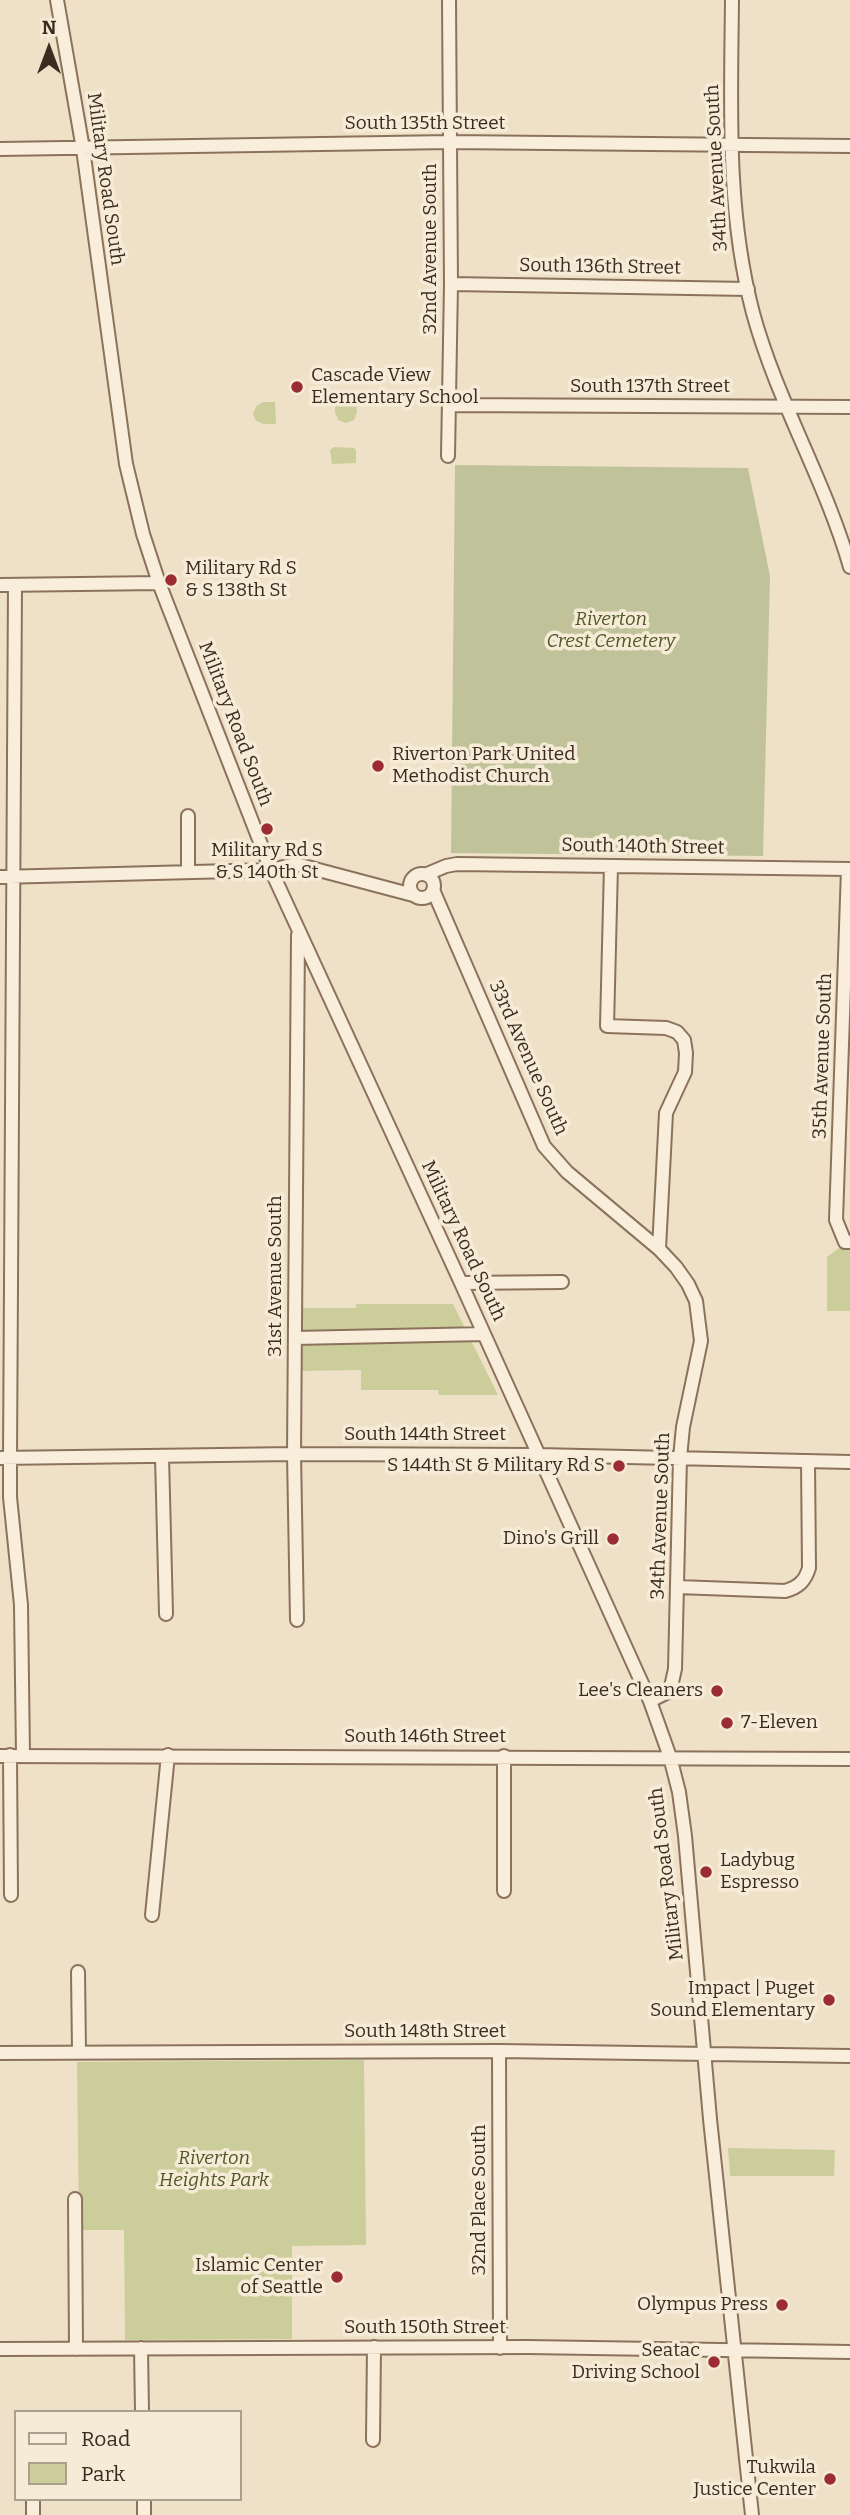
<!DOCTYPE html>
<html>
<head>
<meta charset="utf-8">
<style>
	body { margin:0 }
	#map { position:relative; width:850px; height:2515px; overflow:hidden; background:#efe1c7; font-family:Bitter,serif }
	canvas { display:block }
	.legend { position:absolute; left:14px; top:2410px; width:228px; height:91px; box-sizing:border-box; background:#f6ebd7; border:2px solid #ab9f8e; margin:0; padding:9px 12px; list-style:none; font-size:21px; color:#3b2c20 }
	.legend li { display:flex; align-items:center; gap:14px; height:35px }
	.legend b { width:35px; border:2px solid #ab9f8e }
	.north { position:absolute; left:14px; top:14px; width:70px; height:70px; -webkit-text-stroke:5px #f6ebd7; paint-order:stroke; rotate:0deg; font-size:19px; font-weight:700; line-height:28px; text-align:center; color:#3b2c20 }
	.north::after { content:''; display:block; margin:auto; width:24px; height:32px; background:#3b2c20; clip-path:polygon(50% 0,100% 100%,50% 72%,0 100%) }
</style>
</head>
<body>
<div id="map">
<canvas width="850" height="2515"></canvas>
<ul class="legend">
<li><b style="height:9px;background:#f9eedb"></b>Road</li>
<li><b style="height:19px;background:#cbce9b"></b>Park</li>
</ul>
<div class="north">N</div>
</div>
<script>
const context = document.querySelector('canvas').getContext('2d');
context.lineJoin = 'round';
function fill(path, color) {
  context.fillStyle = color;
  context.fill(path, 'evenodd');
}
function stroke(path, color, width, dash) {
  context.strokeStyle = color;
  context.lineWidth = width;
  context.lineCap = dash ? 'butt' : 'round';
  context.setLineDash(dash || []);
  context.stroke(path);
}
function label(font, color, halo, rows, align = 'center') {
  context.font = font + ' Bitter,serif';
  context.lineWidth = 7;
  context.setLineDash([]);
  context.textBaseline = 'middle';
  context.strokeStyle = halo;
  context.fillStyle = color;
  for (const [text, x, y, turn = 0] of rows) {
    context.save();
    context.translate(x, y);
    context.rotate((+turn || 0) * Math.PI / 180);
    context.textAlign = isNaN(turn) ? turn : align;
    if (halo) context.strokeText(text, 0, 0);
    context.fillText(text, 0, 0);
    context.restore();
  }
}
fill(new Path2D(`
	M335,396l21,2 1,14 -3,8 -8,3 -8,-3 -3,-8z
	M275,402l1,22h-12l-8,-3 -3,-7 3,-8 7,-4z
	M334,447l20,1 2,2v13l-24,1 -2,-14z
	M839,1248h11v63h-23v-54z
	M356,1304h97l45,91h-59l-1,-5h-77v-20l-60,1v-63h55z
	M364,2060l2,185 -74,1v93l-167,1 -1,-110h-45l-2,-168z
	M728,2148l107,2 -1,26h-104z`), '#cbce9b');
fill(new Path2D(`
	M455,465l293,3 22,108 -7,280 -312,-3z`), '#c0c39a');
const minor = new Path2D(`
	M57,0l26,149 43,315 17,70 16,49 112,287 190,413 189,418 20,56 9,35 6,44 25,283 42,396
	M732,0c-1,105 -6,211 21,313 24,88 72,167 97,254
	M0,149l450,-7 400,4
	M451,284l297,5
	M450,405l400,2
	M448,456l3,-172 -2,-284
	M0,585l159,-2
	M15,585l-5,872v40l11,108 2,150
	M611,866l-4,160 59,2 11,4 7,8 2,13 -1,19 -19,41 -7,136
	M848,869l-12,351 9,22h5
	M188,872v-56
	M410 886a12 12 0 1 1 24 0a12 12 0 1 1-24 0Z
	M427,874l19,-8 11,-2 393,5
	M0,877l271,-7 25,-6 117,31
	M433,890l111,256 23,26 92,77 17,18 12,17 8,17 5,40 -18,86 -3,31 -5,211 -5,22 -20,10
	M461,1283l101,-1
	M295,1338l189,-4
	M162,1456l4,158
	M0,1458l294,-4 244,1 312,7
	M678,1587l107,4c14,-4 20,-10 24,-23l-1,-107
	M297,1620l-3,-166 4,-519
	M10,1755l1,140
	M0,1756l850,3
	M504,1756v135
	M152,1915l16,-160
	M78,1972l1,79
	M499,2051l1,297
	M0,2053l499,-2 351,5
	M75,2199l1,150
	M141,2348l1,64
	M0,2349l528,-2 322,5
	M373,2440l1,-93
	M33,2515v-16
	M144,2515v-16`);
stroke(minor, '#8b725c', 16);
stroke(minor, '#f9eedb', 12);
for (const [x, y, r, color] of [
	[297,387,7,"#9b2c33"],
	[171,580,7,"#9b2c33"],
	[378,766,7,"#9b2c33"],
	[267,829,7,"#9b2c33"],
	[619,1466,7,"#9b2c33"],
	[613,1539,7,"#9b2c33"],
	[717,1691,7,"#9b2c33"],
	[727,1723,7,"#9b2c33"],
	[706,1872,7,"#9b2c33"],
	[829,2000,7,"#9b2c33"],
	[337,2277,7,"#9b2c33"],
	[782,2305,7,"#9b2c33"],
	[714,2362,7,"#9b2c33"],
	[830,2479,7,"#9b2c33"]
]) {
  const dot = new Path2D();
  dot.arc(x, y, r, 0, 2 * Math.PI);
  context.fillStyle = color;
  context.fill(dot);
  stroke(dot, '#f6ebd7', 2.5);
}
label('19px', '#3b2c20', '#f6ebd7', [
	["South 135th Street",425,124],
	["34th Avenue South",717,168,-93],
	["Military Road South",105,179,82],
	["32nd Avenue South",431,249,-90],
	["South 136th Street",600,267,1],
	["South 137th Street",650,387],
	["Military Road South",235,724,69],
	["South 140th Street",643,847,1],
	["35th Avenue South",823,1056,-88],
	["33rd Avenue South",528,1058,66],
	["Military Road South",463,1241,65],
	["31st Avenue South",276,1276,-90],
	["South 144th Street",425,1435],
	["34th Avenue South",661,1516,-88],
	["South 146th Street",425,1737],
	["Military Road South",667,1874,-97],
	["South 148th Street",425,2032],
	["32nd Place South",480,2200,-90],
	["South 150th Street",425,2328]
]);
label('19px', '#3b2c20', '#f6ebd7', [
	["Cascade View",311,376,"left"],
	["Elementary School",311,398,"left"],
	["Military Rd S",185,569,"left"],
	["& S 138th St",185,591,"left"],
	["Riverton Park United",392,755,"left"],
	["Methodist Church",392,777,"left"],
	["Military Rd S",267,851,"center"],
	["& S 140th St",267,873,"center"],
	["S 144th St & Military Rd S",605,1466],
	["Dino's Grill",599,1539],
	["Lee's Cleaners",703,1691],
	["7-Eleven",741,1723,"left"],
	["Ladybug",720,1861,"left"],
	["Espresso",720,1883,"left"],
	["Impact | Puget",815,1989],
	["Sound Elementary",815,2011],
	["Islamic Center",323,2266],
	["of Seattle",323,2288],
	["Olympus Press",768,2305],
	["Seatac",700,2351],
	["Driving School",700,2373],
	["Tukwila",816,2468],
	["Justice Center",816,2490]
], 'right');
label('italic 19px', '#4f5826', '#f6ebd7', [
	["Riverton",611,620],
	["Crest Cemetery",611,642],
	["Riverton",214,2159],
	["Heights Park",214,2181]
]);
</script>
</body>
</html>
